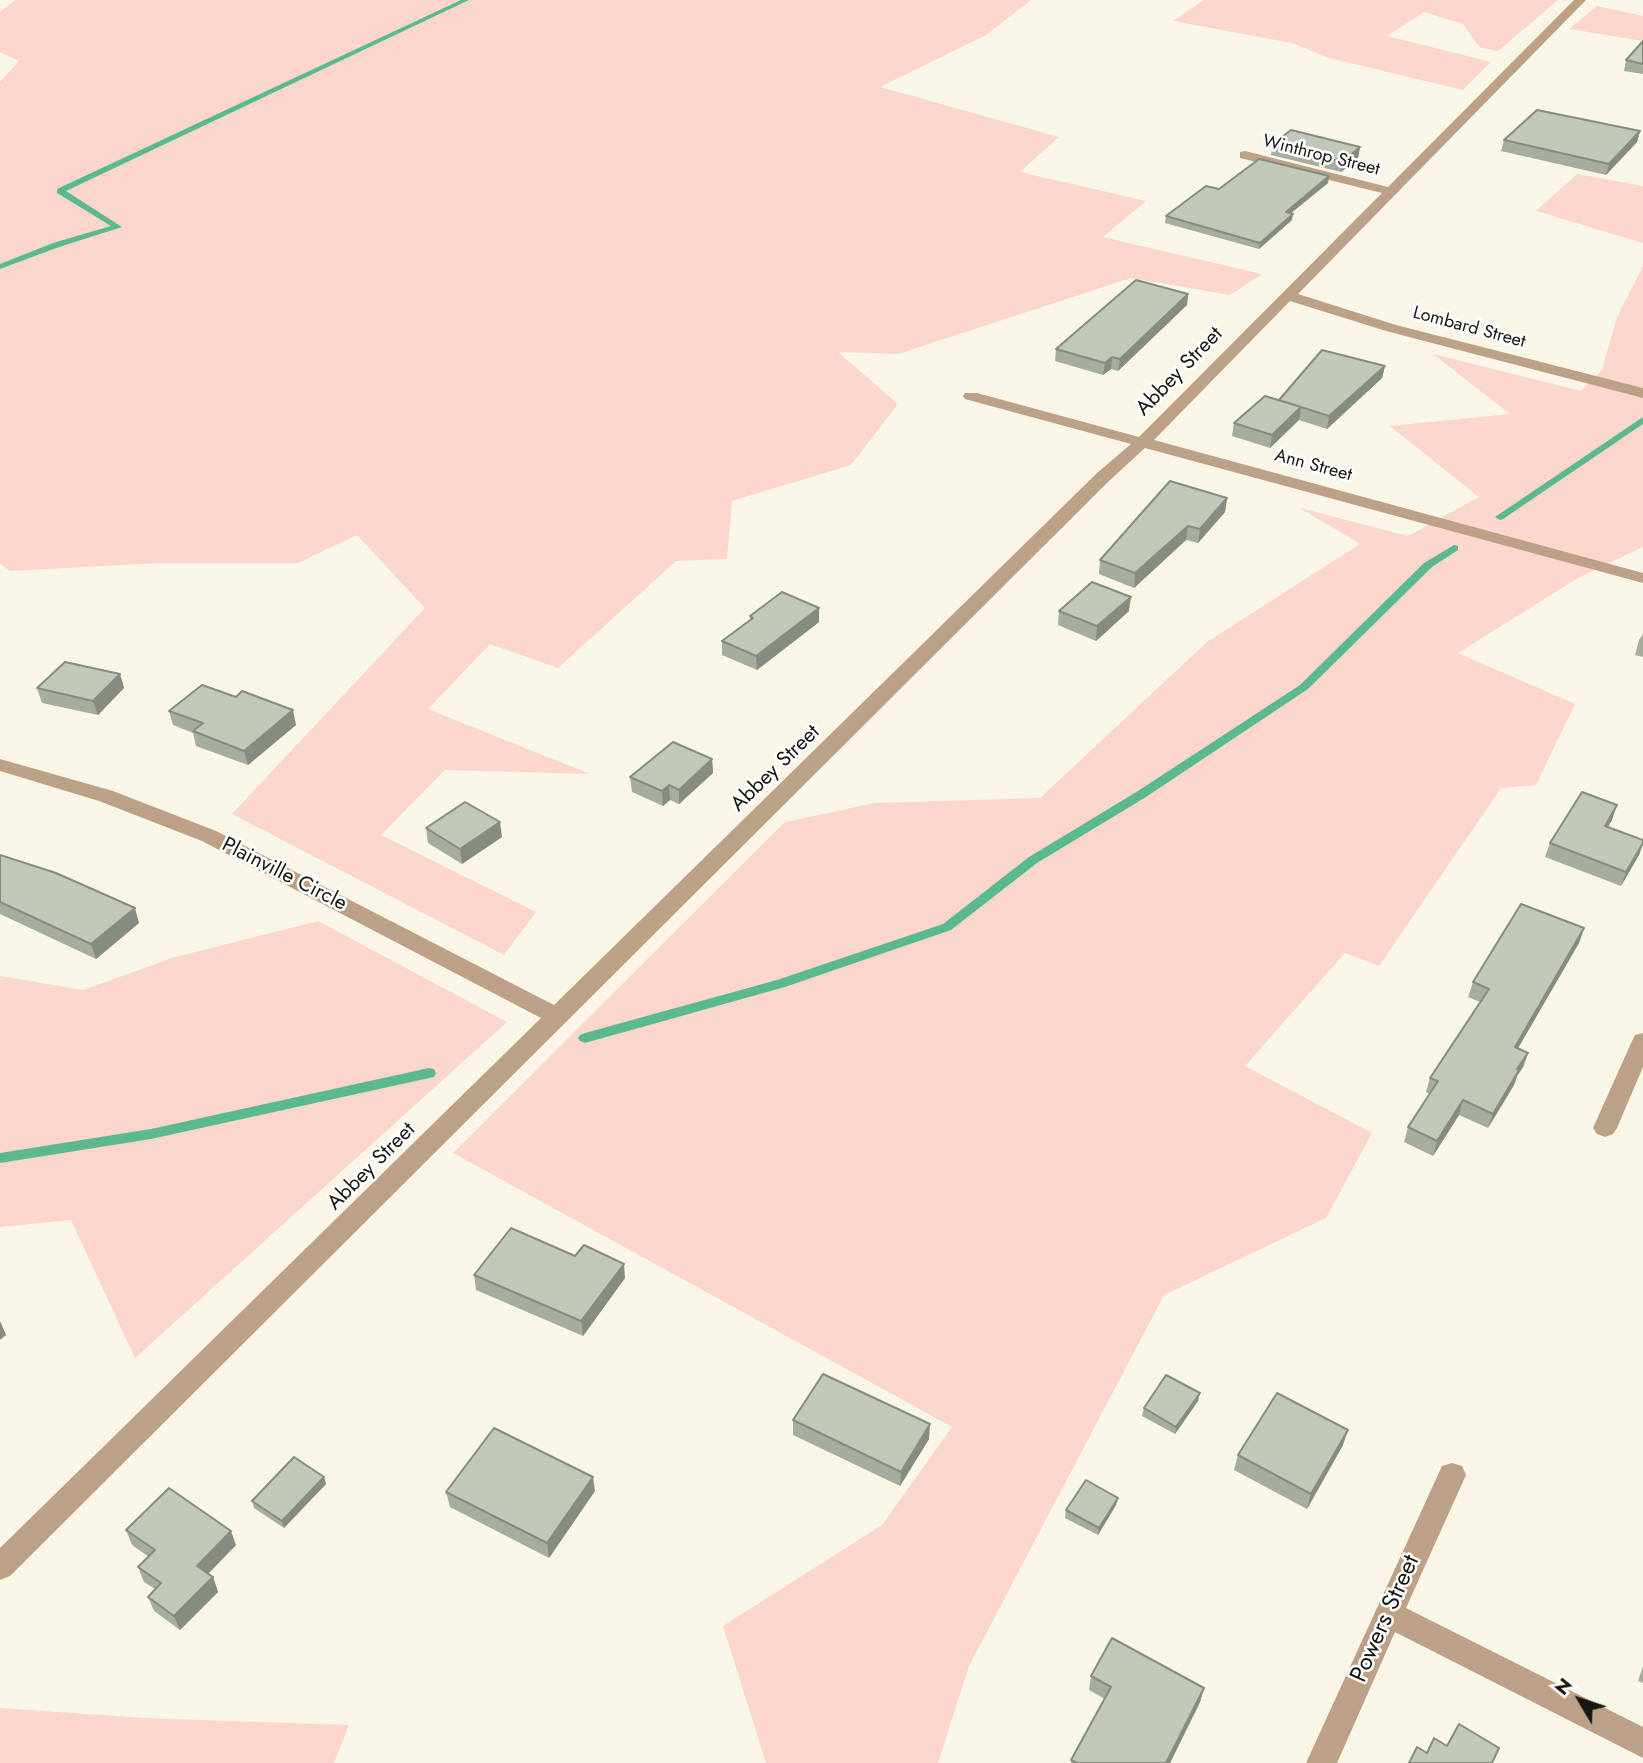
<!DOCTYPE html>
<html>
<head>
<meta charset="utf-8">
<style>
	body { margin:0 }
	#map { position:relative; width:1643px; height:1763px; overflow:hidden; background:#f9f6e7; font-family:Jost,sans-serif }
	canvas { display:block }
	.north { position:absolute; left:1545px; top:1665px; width:70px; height:70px; -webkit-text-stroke:5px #fff; paint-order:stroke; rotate:309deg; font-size:19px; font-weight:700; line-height:28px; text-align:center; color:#171611 }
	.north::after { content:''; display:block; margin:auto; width:24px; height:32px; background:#171611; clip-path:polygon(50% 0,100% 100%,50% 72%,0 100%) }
</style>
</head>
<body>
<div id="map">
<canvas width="1643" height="1763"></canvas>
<div class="north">N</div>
</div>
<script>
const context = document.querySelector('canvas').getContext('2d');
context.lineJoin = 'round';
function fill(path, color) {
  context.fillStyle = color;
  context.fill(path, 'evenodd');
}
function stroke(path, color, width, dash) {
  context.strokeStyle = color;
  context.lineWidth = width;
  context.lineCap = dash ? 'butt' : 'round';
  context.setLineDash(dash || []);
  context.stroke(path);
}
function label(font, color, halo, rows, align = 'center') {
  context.font = font + ' Jost,sans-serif';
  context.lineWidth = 5;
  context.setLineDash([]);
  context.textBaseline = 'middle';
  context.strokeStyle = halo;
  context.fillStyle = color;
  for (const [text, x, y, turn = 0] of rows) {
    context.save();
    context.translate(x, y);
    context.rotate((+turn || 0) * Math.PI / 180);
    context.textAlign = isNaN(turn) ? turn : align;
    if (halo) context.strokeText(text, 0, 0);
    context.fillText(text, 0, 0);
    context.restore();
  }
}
fill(new Path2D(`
	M15,0h1016l-45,35 -106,52 179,50 -39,35 126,29 -43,36 159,37 -32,21 -99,-17 -233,76 -60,-2 60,52 -47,61 -119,36 -5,58 -51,2 -118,107 -68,-24 -62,65 162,65 -145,-4 -64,65 155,77 -32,43 -272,-141 193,-206 -68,-73 -59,28h-138l-150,8 -10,-7v-482l19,-21 -19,-9v-40z
	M1204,0h354l-60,51 -19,-4 -16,-23 -39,-12 -37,24 104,26 -28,28 -134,-32 -37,-15 -119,-22z
	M1597,6l46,10v25l-74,-12z
	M1577,174l66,12v57l-107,-32z
	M1643,266v281l-65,31 -120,75 117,51 -39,81 -35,3 -122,178 -34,-13 -100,113 127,67 -46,85 -162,77 -195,371 -31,97h-172l-43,-137 159,-101 70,-98 -499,-274 332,-331 90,-19 165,-5 167,-156 153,-98 -60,-36 108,28 71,-39 -89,-71 120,-12 -77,-60 148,37 21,-21 15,-53z
	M318,921l189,101 -372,336 -64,-138 -71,7v-251l83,14 92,-33z
	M0,1708l144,10 205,7 -15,38h-334z`), '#fbd6cd');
fill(new Path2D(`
	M461,0h8l-403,191 56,36 -63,20 -59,22v-5l53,-21 58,-17 -54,-33v-4z
	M1643,417v7l-140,95 -3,1 -5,-3z
	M1454,545l4,1v4l-26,17 -124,122 -162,108 -109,66 -86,67 -166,57 -200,56 -5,-2 -2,-3 2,-3 5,-2 192,-53 166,-56 86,-67 109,-66 162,-106 124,-122z
	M429,1068l5,1 2,4 -2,4 -283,62 -151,24v-10l151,-24z`), '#5ab98f');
fill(new Path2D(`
	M1574,0h12l-288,294 98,31 247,63v10l-257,-67 -96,-30 -136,139 489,133v10l-498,-135 -36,33 -1099,1095 -10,4v-32l541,-530 -339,-177 -103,-40 -99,-30v-12l113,32 103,40 338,174 543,-532 34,-29 -166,-45 -2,-3 2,-3h12l162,44 243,-244 -142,-35v-6l5,-1 143,36z
	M1643,1033v34l-26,61 -4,6 -8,3 -8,-3 -4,-6 39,-87 3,-6z
	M1452,1463l10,3 4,9 -60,133 237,119v31l-248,-126 -58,131h-31l136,-297z`), '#bda186');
fill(new Path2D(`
	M1643,41v33l-19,-3 2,-11z
	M1640,131l-3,11 -31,33 -105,-24 3,-11z
	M1273,144l87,3 -2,11 -17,14 -70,-17z
	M1329,176l-1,7 -37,30 1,7 -33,29 -94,-26 1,-7 53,-27z
	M1188,294l-1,11 -69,66 -7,-2 -8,6 -48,-14 1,-12z
	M1385,366l-3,12 -55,51 -28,-9 -29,28 -38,-12 2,-13 45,-23z
	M1227,498l-2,14 -27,31 -12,-3 -52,48 -35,-14 1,-14z
	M1059,611h70l-33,30 -38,-16z
	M750,616l69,6 -62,48 -35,-15v-14l28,-21z
	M1643,634v23l-8,-2 4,-15z
	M120,674l4,14 -26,27 -56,-12 -5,-15z
	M169,711l127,14 -48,40 -52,-19 -3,-13 -20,-8z
	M712,759l1,14 -34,31 -9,-4 -7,6 -31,-14 -2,-15z
	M1612,820l-4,7 35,13v4l-4,11 -18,31 -76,-29 5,-14z
	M426,828l76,9 -40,27 -34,-21z
	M0,855l139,68 -43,36 -96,-45z
	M1584,928l-5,15 -61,105 10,5 -5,14 -6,9 -3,9 -26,43 -29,-13 -26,41 -29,-14 4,-15 22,-33 -4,-2 4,-14 50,-76 -12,-5 5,-15z
	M474,1275l151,3 -42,58 -107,-46z
	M1198,1401l-23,33 -33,-18 2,-8z
	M793,1420l136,19 -29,47 -107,-51z
	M1343,1445l-36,64 -73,-39 4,-15z
	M324,1477l2,7 -42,44 -30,-20 -2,-7z
	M595,1491l-46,67 -99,-51 -4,-15z
	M1118,1498l-2,7 -18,30 -33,-17 1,-8z
	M126,1530l110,15 -28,29 5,3 5,15 -38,38 -26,-19 -6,-14 7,-8 -11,-7 -6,-15 11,-10 -17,-12z
	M1643,1666v17l-5,-2z
	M1091,1676l113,12 -4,14 -30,61h-99v-3l34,-61 -16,-9z`), '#a5aca0');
fill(new Path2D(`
	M1640,131l-3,11 -31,33 3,-11z
	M1360,147l-2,11 -17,14 1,-10z
	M1329,176l-1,7 -43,35 1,-6z
	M1293,214l-1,6 -33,29 1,-6z
	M1188,294l-1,11 -69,66 2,-12z
	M1112,357l-1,12 -8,6 2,-12z
	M1385,366l-3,12 -55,51 2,-13z
	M1301,407l-2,13 -29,28 2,-13z
	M1227,498l-2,14 -27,31 2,-14z
	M1188,526l-2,14 -52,48 1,-15z
	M1131,597l-2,14 -33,30 1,-15z
	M819,608v14l-62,48 -1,-14z
	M120,674l4,14 -26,27 -5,-14z
	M293,710l3,15 -48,40 -4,-14z
	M712,759l1,14 -34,31v-14z
	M669,785l1,15 -7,6 -1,-15z
	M1617,805l-5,15 -12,20 5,-14z
	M500,822l2,15 -40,27 -2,-15z
	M1643,843l-4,12 -18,31 5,-14z
	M135,908l4,15 -43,36 -5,-15z
	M1584,928l-5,15 -69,119 5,-15z
	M1528,1053l-5,14 -6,9 -3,9 -26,43 5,-14 24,-45z
	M1463,1100l-4,15 -26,41 4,-15z
	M624,1264l1,14 -42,58 -2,-15z
	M0,1321l6,14 -6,5z
	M1200,1393l-2,8 -23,33 1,-7z
	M930,1424l-1,15 -29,47 1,-14z
	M1348,1430l-5,15 -36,64 4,-15z
	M324,1477l2,7 -42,44 -2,-7z
	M593,1477l2,14 -46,67 -2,-15z
	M1118,1498l-2,7 -18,30 1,-7z
	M231,1531l5,14 -34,35 -5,-14z
	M213,1577l5,15 -38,38 -6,-14z
	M1204,1688l-4,14 -30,61h-4z`), '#868c82');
const building = new Path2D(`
	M1643,41v23l-17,-4z
	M1537,110l103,21 -31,33 -105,-24z
	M1291,130l69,17 -18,15 -69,-18z
	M1259,159l70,17 -43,36 7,2 -33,29 -94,-27 40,-30 13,3z
	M1136,280l52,14 -68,65 -8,-2 -7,6 -49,-14z
	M1322,350l63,16 -56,50 -50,-16z
	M1265,396l36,11 -29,28 -38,-12z
	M1170,481l57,17 -27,31 -12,-3 -53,47 -35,-13z
	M1092,582l39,15 -34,29 -38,-15z
	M782,592l37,16 -63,48 -34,-15 31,-23 -3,-2z
	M65,662l55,12 -27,27 -56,-13z
	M202,685l34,12 6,-6 51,19 -49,41 -51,-20 10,-8 -34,-12z
	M673,742l39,17 -33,31 -10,-5 -7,6 -32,-14z
	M1582,792l35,13 -12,21 38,14v3l-17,29 -76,-29z
	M465,802l35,20 -40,27 -34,-21z
	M0,855l56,18 79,35 -44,36 -91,-42z
	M1521,904l63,24 -69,119 13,6 -11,16 2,1 -26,44 -30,-14 -26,41 -29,-14 30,-46 -8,-3 59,-89 -16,-7z
	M511,1228l64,28 9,-11 40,19 -43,57 -107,-46z
	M823,1374l107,50 -29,48 -108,-52z
	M1166,1375l34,18 -24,34 -32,-19z
	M1277,1393l71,37 -37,64 -73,-39z
	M494,1428l99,49 -46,66 -101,-51z
	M294,1457l30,20 -42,44 -30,-20z
	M1086,1480l32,18 -19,30 -33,-18z
	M169,1488l62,43 -34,35 16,11 -39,39 -26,-19 13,-14 -23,-16 17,-17 -29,-20z
	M1112,1638l92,50 -38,75h-89l-6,-3 40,-73 -20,-11z
	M1459,1724l40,24 -7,15h-83l8,-16 10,6 7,-15 13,8z`);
fill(building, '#c0c8ba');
stroke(building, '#868c82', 2);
label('18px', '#171611', '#fff', [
	["Winthrop Street",1321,156,14],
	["Lombard Street",1469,328,15],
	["Ann Street",1313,466,15]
]);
label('21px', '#171611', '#fff', [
	["Abbey Street",1180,372,-46],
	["Abbey Street",776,769,-44],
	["Plainville Circle",284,875,27],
	["Abbey Street",372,1167,-45]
]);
label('24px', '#171611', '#fff', [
	["Powers Street",1386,1619,-66]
]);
</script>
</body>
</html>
